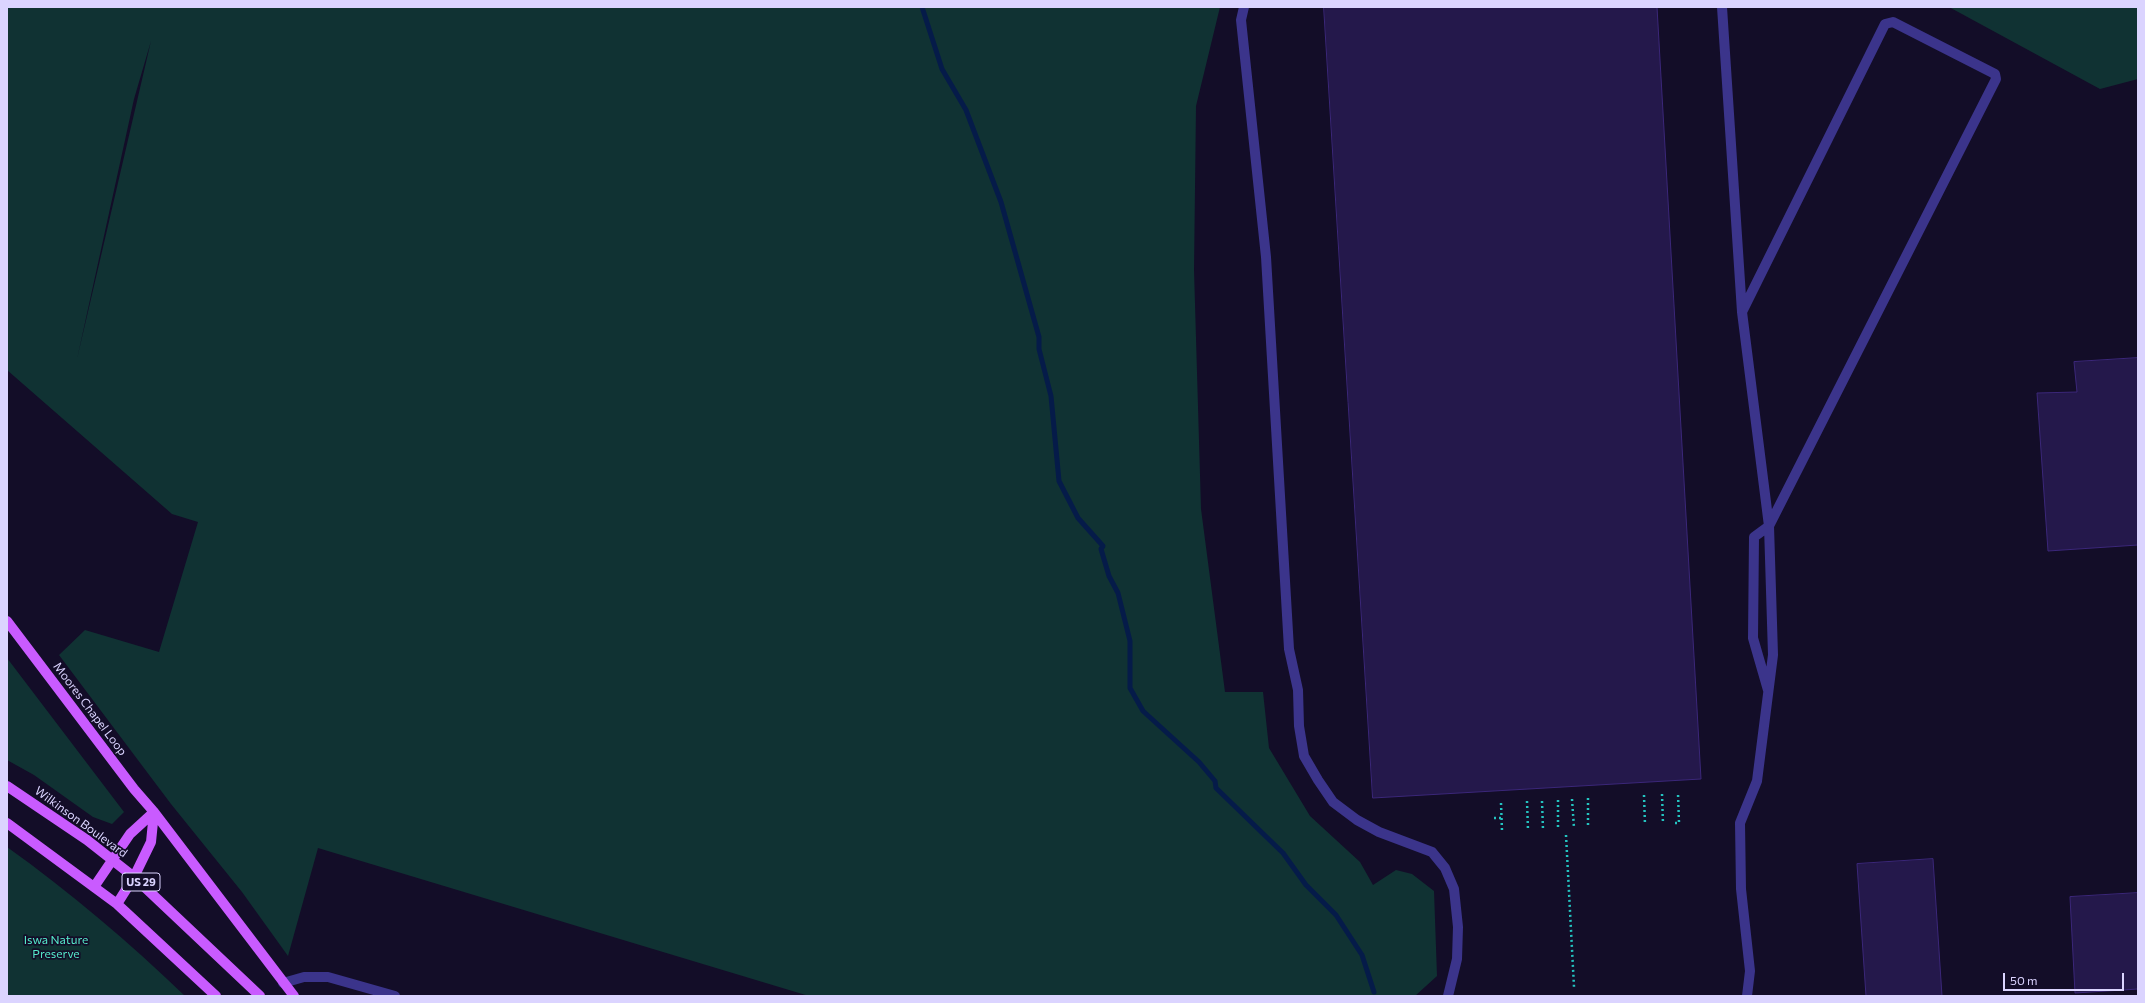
<!DOCTYPE html>
<html>
<head>
<meta charset="utf-8">
<style>
	body { margin:0 }
	#map { position:relative; width:2145px; height:1003px; overflow:hidden; background:#130d28; font-family:Commissioner,sans-serif }
	canvas { display:block }
	.frame { position:absolute; inset:0; border:8px solid #dbd4ff; pointer-events:none }
	.scale { position:absolute; left:2003px; top:973px; width:121px; height:18px; box-sizing:border-box; border:2px solid #dbd4ff; border-top:0; padding-left:5px; font-size:12px; line-height:14px; white-space:nowrap; color:#dbd4ff; -webkit-text-stroke:3px #130d28; paint-order:stroke }
</style>
</head>
<body>
<div id="map">
<canvas width="2145" height="1003"></canvas>
<div class="frame"></div>
<div class="scale">50 m</div>
</div>
<script>
const context = document.querySelector('canvas').getContext('2d');
context.lineJoin = 'round';
function fill(path, color) {
  context.fillStyle = color;
  context.fill(path, 'evenodd');
}
function stroke(path, color, width, dash) {
  context.strokeStyle = color;
  context.lineWidth = width;
  context.lineCap = dash ? 'butt' : 'round';
  context.setLineDash(dash || []);
  context.stroke(path);
}
function label(font, color, halo, rows, align = 'center') {
  context.font = font + ' Commissioner,sans-serif';
  context.lineWidth = 3.5;
  context.setLineDash([]);
  context.textBaseline = 'middle';
  context.strokeStyle = halo;
  context.fillStyle = color;
  for (const [text, x, y, turn = 0] of rows) {
    context.save();
    context.translate(x, y);
    context.rotate((+turn || 0) * Math.PI / 180);
    context.textAlign = isNaN(turn) ? turn : align;
    if (halo) context.strokeText(text, 0, 0);
    context.fillText(text, 0, 0);
    context.restore();
  }
}
fill(new Path2D(`
	M7,7h1213l-24,99 -2,164 7,239 24,183h38l6,56 41,68 50,46 13,23 23,-15 16,4 22,17 3,85 -22,20h-606l-491,-148 -30,108 -46,-64 -71,-88 -112,-149 26,-25 74,22 39,-130 -26,-8 -165,-144zM151,41l-74,318 57,-260z
	M1949,7h189v72l-38,10z
	M7,658l117,154 -12,12 -19,-7 -59,-42 -27,-15z
	M7,847c63,45 122,95 178,149h-178z`), '#103233');
stroke(new Path2D(`
	M922,7l20,62 24,41 35,92 38,135v12l12,47 8,85 19,37 25,28 -2,3 8,27 9,17 12,48v47l13,23 56,51 16,19 1,7 67,65 23,32 30,30 26,40 12,37`), '#051b49', 5);
const building = new Path2D(`
	M1324,7h333l44,772 -328,19z
	M2138,358v187l-90,6 -11,-158 40,-1 -3,-30z
	M1933,859l9,137h-76l-9,-132z
	M2138,893v96l-63,4 -5,-96z`);
fill(building, '#24184b');
stroke(building, '#3b2779', 1);
stroke(new Path2D(`
	M1662,794l1,30
	M1644,795l1,30
	M1588,798v29
	M1572,799l2,29
	M1558,800v29
	M1527,801l1,29
	M1542,801l1,29
	M1501,803l1,28
	M1494,818h7
	M1675,823h4l-1,-30
	M1566,835l8,152`), '#24c3c0', 2.5, [2, 3]);
stroke(new Path2D(`
	M1244,7l-3,13 25,237 23,392 9,41 1,36 5,30 14,24 15,22 24,18 22,12 53,20 13,16 9,21 4,38 -1,32 -9,37
	M1722,7l20,305 27,214 4,129 -16,126 -17,42 1,66 9,82 -3,25
	M1742,312l143,-288 8,-2 102,52 1,5 -227,447 -15,11 -1,101 15,52
	M283,983l21,-6h24l67,19`), '#3b348b', 10);
stroke(new Path2D(`
	M7,621l127,168 20,23 140,184
	M7,786l80,54 47,37 126,119
	M7,823l110,81 99,92
	M94,887l36,-53 24,-22
	M117,904l17,-27 17,-35 3,-30`), '#c95bff', 10);
for (const [x, y, w] of [
	[141,882,38]
]) {
  const box = new Path2D();
  box.roundRect(x - w / 2, y - 9, w, 18, 3);
  context.fillStyle = '#130d28';
  context.fill(box);
  stroke(box, '#dbd4ff', 1);
}
label('bold 11px', '#dbd4ff', null, [
	["US 29",141,882]
]);
label('12px', '#dbd4ff', '#130d28', [
	["Moores Chapel Loop",90,709,53],
	["Wilkinson Boulevard",81,822,36]
]);
label('12px', '#55eacb', '#130d28', [
	["Iswa Nature",56,940],
	["Preserve",56,954]
]);
</script>
</body>
</html>
